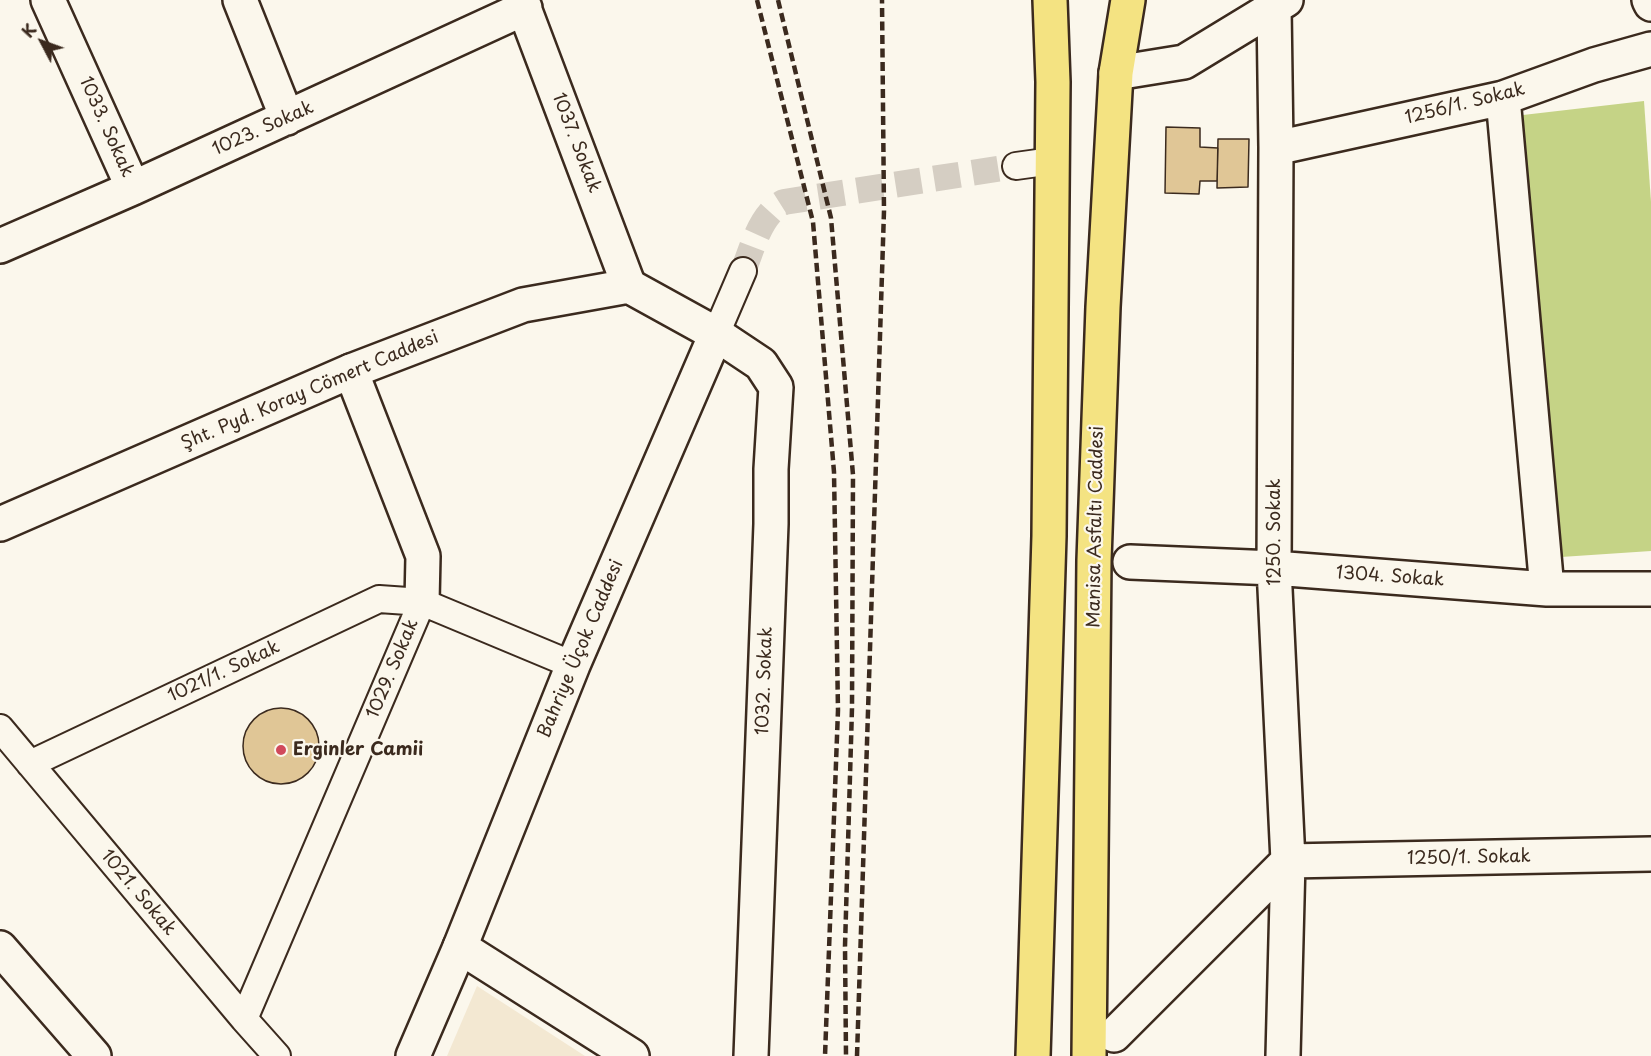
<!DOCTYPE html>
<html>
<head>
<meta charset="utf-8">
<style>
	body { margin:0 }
	#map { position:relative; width:1651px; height:1056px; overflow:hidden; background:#fbf7ec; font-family:"Playpen Sans",sans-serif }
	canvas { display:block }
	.north { position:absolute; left:12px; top:12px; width:60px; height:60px; -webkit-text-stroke:4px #fbf7ec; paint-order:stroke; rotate:311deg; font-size:16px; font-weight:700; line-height:24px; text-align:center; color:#3b2a1e }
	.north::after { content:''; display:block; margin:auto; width:21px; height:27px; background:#3b2a1e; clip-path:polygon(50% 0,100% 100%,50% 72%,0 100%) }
</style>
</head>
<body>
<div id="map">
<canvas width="1651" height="1056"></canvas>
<div class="north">K</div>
</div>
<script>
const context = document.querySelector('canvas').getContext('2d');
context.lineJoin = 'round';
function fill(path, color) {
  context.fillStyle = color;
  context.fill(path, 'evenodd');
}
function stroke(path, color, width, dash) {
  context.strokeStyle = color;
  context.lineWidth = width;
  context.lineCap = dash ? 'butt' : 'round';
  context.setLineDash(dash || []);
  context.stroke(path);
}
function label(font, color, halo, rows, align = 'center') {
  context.font = font + ' "Playpen Sans",sans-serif';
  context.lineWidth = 4.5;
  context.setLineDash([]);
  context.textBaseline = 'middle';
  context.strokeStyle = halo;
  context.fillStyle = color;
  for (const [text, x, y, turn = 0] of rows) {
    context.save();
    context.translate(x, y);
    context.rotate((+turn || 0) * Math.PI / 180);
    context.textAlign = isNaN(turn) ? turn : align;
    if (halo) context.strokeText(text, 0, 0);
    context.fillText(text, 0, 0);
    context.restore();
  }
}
fill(new Path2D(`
	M477,986l108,70h-138z`), '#f3e8d2');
fill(new Path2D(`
	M1644,101l7,101v349l-90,6 -38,-442z`), '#c5d386');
const building = new Path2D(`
	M1166,127l34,1v19l18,1 -1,33h-17l-1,13 -34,-1z
	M1218,139h31l-1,48 -31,1z
	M243 746a38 38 0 1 1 76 0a38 38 0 1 1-76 0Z`);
fill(building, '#e0c696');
stroke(building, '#3b2a1e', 1.5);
stroke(new Path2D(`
	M743,271c10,-24 17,-57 41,-69l232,-36`), '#d5cec3', 26, [26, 13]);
const pedestrian = new Path2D(`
	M1016,166l36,-5
	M716,334l27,-63
	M0,728l244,291 33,37
	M30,764l349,-165 43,3
	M244,1019l178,-417 151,63`);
const minor = new Path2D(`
	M48,0l85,188
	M240,0l47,118
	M521,0l108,286
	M1649,0l2,4
	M1274,7l2,141 -2,420 14,293 -5,195
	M1116,73l68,-11 102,-62
	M1503,98l44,491
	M1276,148l227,-50 91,-33 57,-16
	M0,246l133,-58 392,-180
	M716,334l45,30 15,23 -5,82v55l-20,532
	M351,371l72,185 -1,46
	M1130,562l144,6 273,21h104
	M460,947l172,109
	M0,948l94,108
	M1114,1035l174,-174 363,-7`);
const tertiary = new Path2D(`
	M0,524l351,-153 172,-66 106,-19 87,48 -143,331 -113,282 -47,109`);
const trunk = new Path2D(`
	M1033,1056l16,-520 4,-454 -3,-82
	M1089,1056l5,-496 9,-253 13,-234 12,-73`);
stroke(pedestrian, '#3b2a1e', 30);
stroke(minor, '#3b2a1e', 38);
stroke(tertiary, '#3b2a1e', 38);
stroke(trunk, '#3b2a1e', 38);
stroke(pedestrian, '#fbf7ec', 26);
stroke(minor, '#fbf7ec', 33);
stroke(tertiary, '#fbf7ec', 33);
stroke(trunk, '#f4e382', 33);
stroke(new Path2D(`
	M757,0l56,222 21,250 4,238 -13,346
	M778,0l53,218 22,257 -1,233 -7,238 1,110
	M857,1056l27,-845 -2,-211`), '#3b2a1e', 4.5, [9, 4.5]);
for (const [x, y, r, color] of [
	[281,750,6,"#d1495b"]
]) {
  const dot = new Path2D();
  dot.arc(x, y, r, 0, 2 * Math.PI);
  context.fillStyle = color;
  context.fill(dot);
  stroke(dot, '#fbf7ec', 2);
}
label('18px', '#3b2a1e', '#fbf7ec', [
	["1256/1. Sokak",1465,104,-14],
	["1033. Sokak",106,127,66],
	["1023. Sokak",263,129,-24],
	["1037. Sokak",576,143,69],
	["Şht. Pyd. Koray Cömert Caddesi",310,391,-23],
	["Manisa Asfaltı Caddesi",1096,527,-89],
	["1250. Sokak",1275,532,-90],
	["1304. Sokak",1390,577,4],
	["Bahriye Üçok Caddesi",581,649,-67],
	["1029. Sokak",393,669,-67],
	["1021/1. Sokak",224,672,-25],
	["1032. Sokak",765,681,-88],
	["1250/1. Sokak",1469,858,-1],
	["1021. Sokak",138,893,50]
]);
label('bold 18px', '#3b2a1e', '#fbf7ec', [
	["Erginler Camii",293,750]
], 'left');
</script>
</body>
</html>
